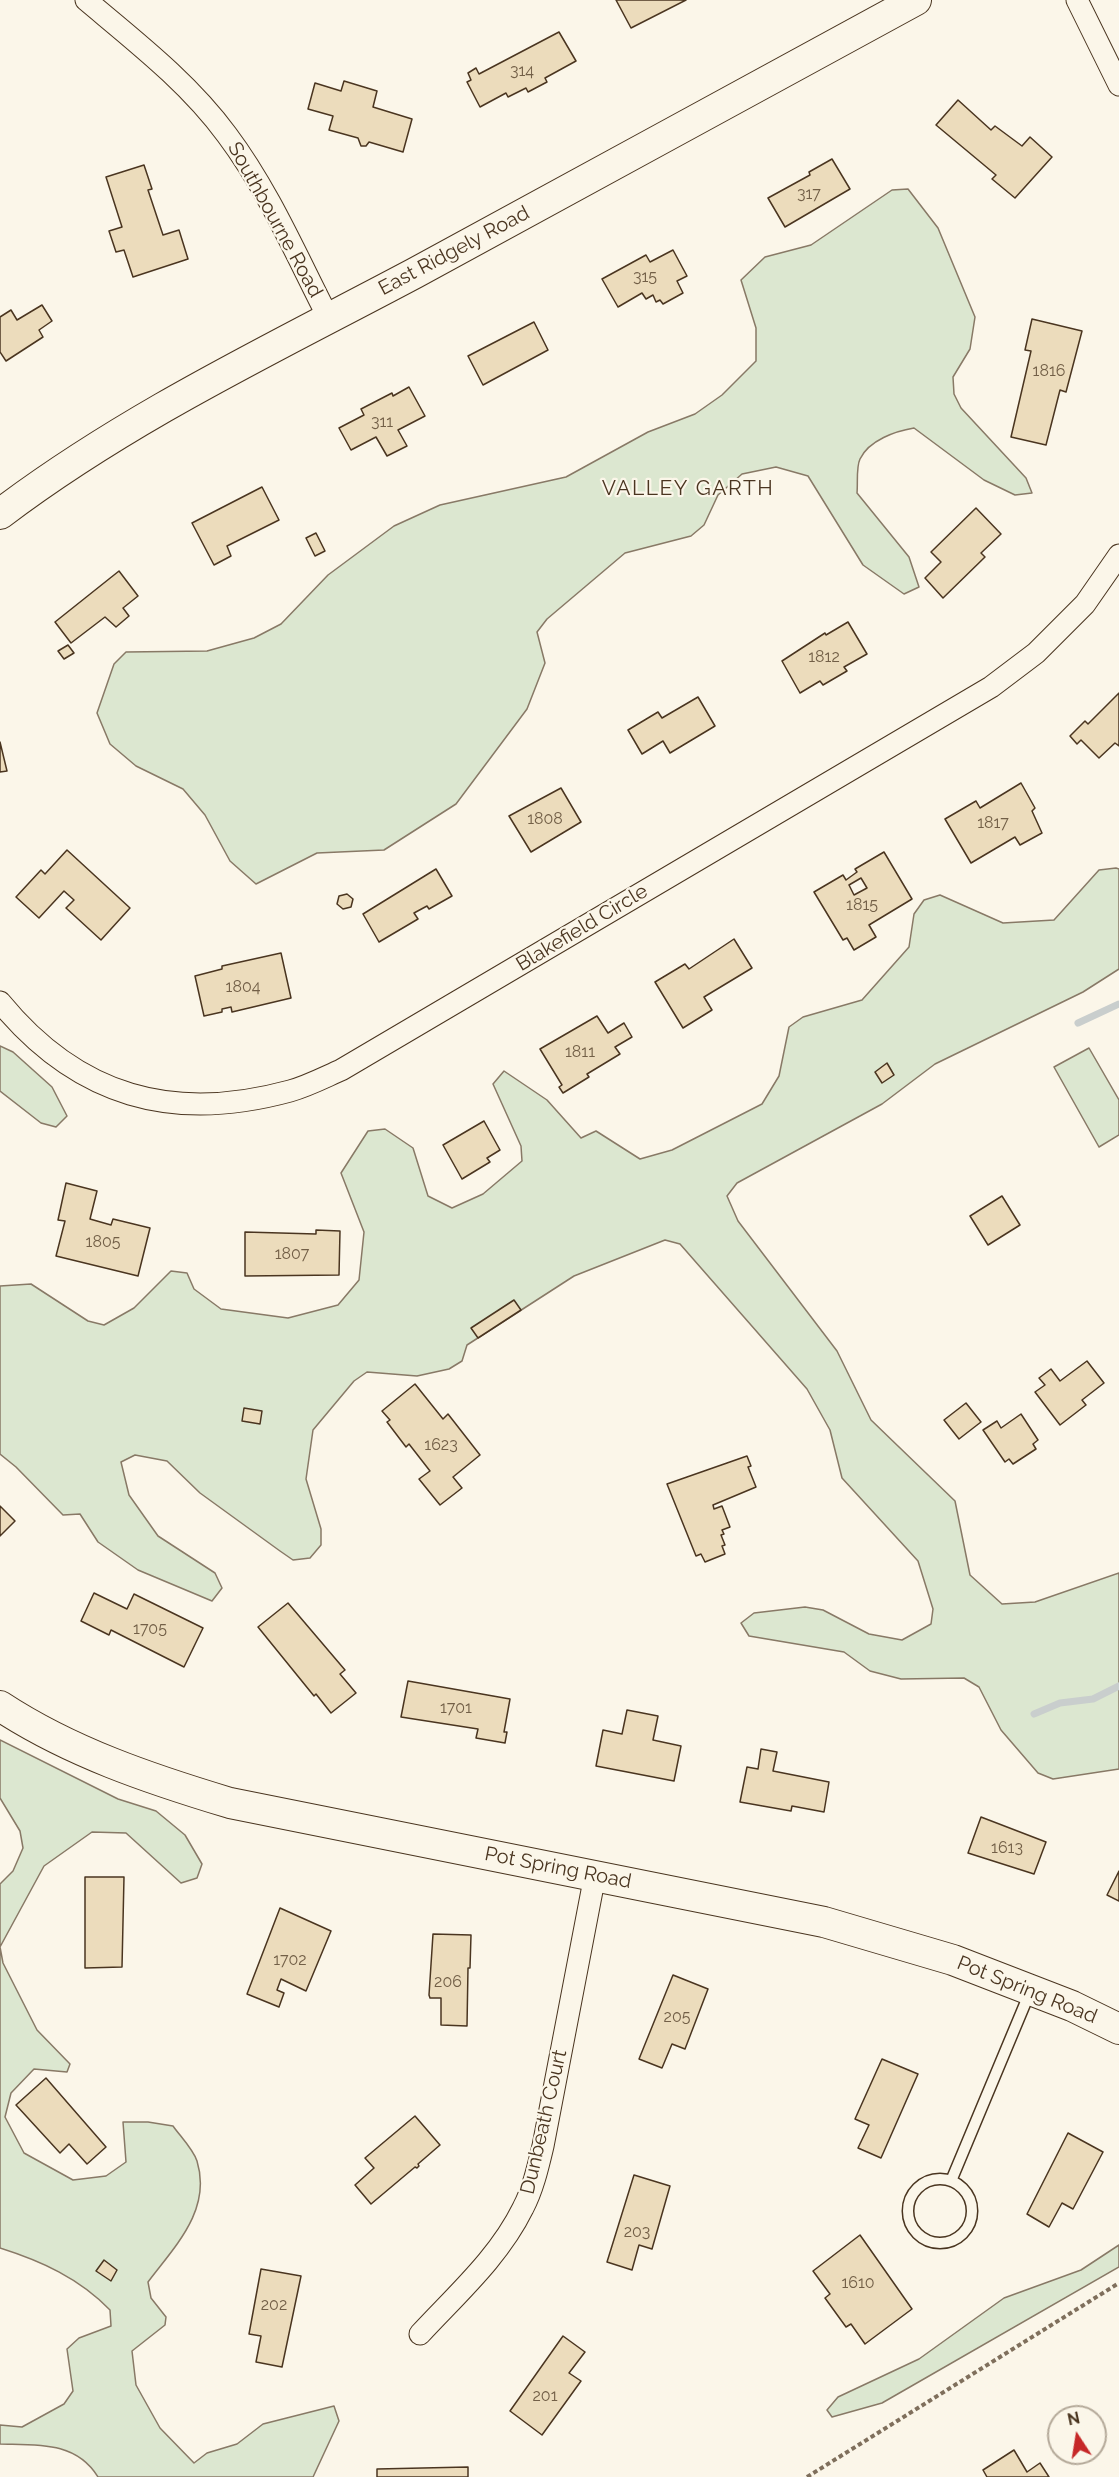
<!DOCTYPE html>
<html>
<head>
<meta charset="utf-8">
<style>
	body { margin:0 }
	#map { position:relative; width:1119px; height:2477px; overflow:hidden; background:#fbf6e9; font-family:Raleway,sans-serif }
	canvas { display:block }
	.north { position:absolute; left:1047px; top:2405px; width:60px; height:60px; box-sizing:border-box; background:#fbf6e9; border:2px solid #b4a999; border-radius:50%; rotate:348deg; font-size:16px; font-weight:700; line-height:24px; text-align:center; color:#4a3520 }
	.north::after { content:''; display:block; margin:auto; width:21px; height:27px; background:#c62828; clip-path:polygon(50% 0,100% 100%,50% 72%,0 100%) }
</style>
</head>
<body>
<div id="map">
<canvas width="1119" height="2477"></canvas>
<div class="north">N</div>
</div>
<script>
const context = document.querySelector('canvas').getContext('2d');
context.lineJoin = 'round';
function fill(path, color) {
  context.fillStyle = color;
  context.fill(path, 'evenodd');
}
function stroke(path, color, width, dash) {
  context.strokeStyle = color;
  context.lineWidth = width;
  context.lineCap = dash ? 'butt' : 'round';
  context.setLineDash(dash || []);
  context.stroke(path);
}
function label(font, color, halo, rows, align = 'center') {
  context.font = font + ' Raleway,sans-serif';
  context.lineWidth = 4.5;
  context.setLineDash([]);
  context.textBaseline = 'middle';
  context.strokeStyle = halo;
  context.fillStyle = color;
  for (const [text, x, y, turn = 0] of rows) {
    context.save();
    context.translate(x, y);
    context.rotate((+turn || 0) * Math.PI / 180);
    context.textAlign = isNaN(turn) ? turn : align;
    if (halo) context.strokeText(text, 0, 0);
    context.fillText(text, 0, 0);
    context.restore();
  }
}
const green = new Path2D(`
	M908,189l30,39 37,89 -5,32 -17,28 1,17 7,14 65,70 6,15 -17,2 -31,-15 -70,-52c-18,3 -45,12 -54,31 -4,8 -2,24 -3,34l52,64 10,30 -15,7 -41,-29 -55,-89 -32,-9 -34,7 -24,21 -14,30 -13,11 -66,17 -78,66 -10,13 8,31 -18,46 -71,95 -72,46 -67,3 -61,31 -26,-23 -25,-46 -22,-26 -47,-23 -26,-22 -13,-31 17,-49 12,-12 81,-1 47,-13 27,-14 47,-49 66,-49 46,-21 126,-28 82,-45 47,-18 27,-19 34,-34v-33l-15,-48 24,-23 46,-12 81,-55z
	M1116,868l3,1v100l-36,23 -148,72 -53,40 -145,79 -10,13 11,25 99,130 34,69 84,81 15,74 32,29 33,-2 84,-29v196l-66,10 -15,-6 -37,-43 -22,-43 -15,-9 -63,1 -31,-8 -26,-19 -95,-16 -8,-13 13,-10 51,-6 18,3 46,24 33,6 29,-16 2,-15 -15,-48 -76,-83 -12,-48 -23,-41 -127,-145 -15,-4 -91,36 -107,69 -5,16 -13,8 -32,7 -50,-4 -13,9 -41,49 -7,49 15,50v16l-11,13 -17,2 -13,-9 -80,-58 -33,-32 -32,-6 -14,7 8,33 29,41 57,37 7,15 -10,13 -74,-31 -40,-28 -18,-28 -17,1 -47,-48 -16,-13v-168l31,-2 57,37 16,4 30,-17 37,-37 16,2 7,16 27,20 67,9 50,-13 21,-25 5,-48 -23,-59 27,-42 17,-2 28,19 15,48 24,12 31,-14 39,-33 -1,-15 -28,-62 11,-13 43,29 34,38 15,-7 44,28 32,-9 90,-46 17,-28 10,-49 14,-10 59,-17 47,-53 5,-33 10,-14 16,-5 63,28 51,-3 45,-50z
	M0,1046l13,6 39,35 15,29 -11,11 -15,-4 -41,-32z
	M1089,1048l30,52v35l-20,12 -45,-80z
	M0,1740l118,59 38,12 29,24 17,29 -5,14 -16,5 -55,-50 -34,-1 -48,34 -44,81 3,16 34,67 33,34 -3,8 -33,-3 -23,24 -6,24 19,36 49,27 33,-4 20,-14 -3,-40h25l25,4c7,10 20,23 24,35 15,49 -22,85 -49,121l3,16 15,19 -1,8 -33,26 4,34 24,43 34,35 13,-10 30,-9 26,-20 71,-18 5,15 -26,56h-215c-22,-36 -61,-32 -98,-33v-19l22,2 42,-23 9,-13 -6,-42 12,-11 32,-12 -1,-16c-31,-32 -69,-49 -110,-62v-364l13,-13 10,-23 -3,-17 -20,-33z
	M1119,2245v22l-237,136 -50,14 -5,-7 11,-13 81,-38 85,-61 77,-28z`);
fill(green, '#dce7d0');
stroke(green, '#887966', 1.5);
stroke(new Path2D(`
	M1078,1023l41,-19
	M1034,1714l26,-11 33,-4 26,-13`), '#c9cecd', 7);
const building = new Path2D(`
	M616,0h70l-55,28z
	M559,32l17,29 -31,17 2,4 -19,10 -2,-4 -18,9 -2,-4 -26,14 -13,-25 4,-2 -3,-7 8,-5 3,6z
	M344,81l33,10 -4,16 39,12 -9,33 -34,-10 -3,4h-5l-3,-8 -29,-8 4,-14 -25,-7 7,-26 26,8z
	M958,100l33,30 4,-4 27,20 8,-9 22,20 -37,41 -23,-19 4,-4 -60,-50z
	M832,159l18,30 -65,38 -17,-29 42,-23 -1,-3z
	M144,165l8,24 -4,1 15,45 16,-5 9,29 -55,18 -9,-27 -8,2 -7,-21 13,-4 -16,-50z
	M673,250l14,26 -10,5 6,12 -20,11 -3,-4 -4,2 -3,-7 -7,4 -4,-6 -24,14 -16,-28 44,-24 4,7z
	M42,305l10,16 -13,9 4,7 -37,24 -6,-9v-35l11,-7 6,10z
	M1032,319l50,12 -16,61 -6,-2 -14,55 -35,-8 20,-86 -6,-1z
	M534,322l14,28 -65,35 -15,-29z
	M409,387l16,29 -27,14 9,16 -20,10 -11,-19 -25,13 -12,-22 25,-13 -3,-6 31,-16 1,3z
	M262,487l17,33 -52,26 4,10 -17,9 -22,-42z
	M976,508l25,26 -20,19 4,4 -42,41 -18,-20 16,-16 -10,-10z
	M316,533l9,18 -10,5 -9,-18z
	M119,571l19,25 -15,12 6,8 -13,11 -11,-10 -34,26 -16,-21z
	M848,622l19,32 -23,13 3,4 -24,14 -3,-4 -20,12 -18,-32 43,-28 1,2z
	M68,645l6,8 -10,6 -6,-8z
	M1119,693v53l-4,-3 -16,15 -18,-18 -4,4 -7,-8 15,-15 3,3z
	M698,697l17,29 -45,27 -7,-12 -21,13 -14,-24 30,-18 4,6z
	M0,742l7,29 -7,1z
	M1021,783l14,25 -3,3 10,22 -22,12 -5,-8 -44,26 -26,-44 31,-18 4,7z
	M561,788l20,34 -50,30 -22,-36z
	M67,850l63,58 -29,32 -35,-32 8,-8 -10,-9 -25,27 -23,-21 25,-27 4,4z
	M884,852l28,47 -43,26 7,12 -22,13 -7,-12 -4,2 -29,-48 29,-17 3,5 11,-8 -2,-3zM861,878l6,10 -13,7 -5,-10z
	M436,869l16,27 -23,13 -2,-3 -13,7 4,6 -39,23 -16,-28z
	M347,894l6,5 -2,8 -8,2 -6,-5 2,-8z
	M734,939l18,29 -48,29 8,13 -29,18 -28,-46 30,-18 4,5z
	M281,953l10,45 -59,14 -1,-5 -9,2v3l-18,4 -9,-40 27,-7v-3z
	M597,1016l11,17 16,-10 8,14 -17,10 5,7 -33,20 2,3 -26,16 -4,-6 3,-2 -22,-36z
	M887,1063l7,12 -12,8 -7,-11z
	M484,1121l16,29 -13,8 3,4 -28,17 -19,-34z
	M66,1183l31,8 -7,28 21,6 2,-6 37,9 -12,48 -82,-20 9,-35 -7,-1z
	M1002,1196l18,29 -32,20 -18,-29z
	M316,1230l24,1 -1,44 -94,1v-44l71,2z
	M514,1300l7,10 -43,28 -7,-10z
	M1087,1361l17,22 -22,17 4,5 -26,20 -25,-33 10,-7 -6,-7 12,-9 9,12z
	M415,1384l28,35 5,-5 32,41 -27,22 9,11 -22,17 -21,-26 11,-8 -21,-27 -3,3 -19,-25 3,-2 -8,-9z
	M966,1403l15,19 -22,17 -15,-19z
	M244,1408l18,3 -2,13 -18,-3z
	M1021,1414l17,26 -5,4 3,5 -23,15 -4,-5 -4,3 -22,-32 14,-9 4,7z
	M747,1456l4,10 -3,1 8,20 -43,18 1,4 8,-3 8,21 -8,3 2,4 -3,1 4,10 -3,1 3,8 -20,8 -4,-8 -5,2 -29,-72z
	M0,1506l15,15 -15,15z
	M94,1593l33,16 7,-15 69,34 -19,39 -73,-37 -2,5 -28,-14z
	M288,1603l57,67 -5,4 16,19 -25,20 -15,-19 -2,2 -56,-69z
	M408,1681l102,18 -6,33h3l-2,11 -29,-5 2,-9 -77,-12z
	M627,1710l31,6 -5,24 28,6 -7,35 -78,-15 7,-36 19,4z
	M761,1749l16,3 -4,19 56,11 -5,30 -32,-6 -1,5 -51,-9 7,-35 11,2z
	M981,1817l65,25 -12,32 -66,-21z
	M1119,1871v30l-12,-6z
	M85,1877h39l-2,90 -37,1z
	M280,1908l51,23 -25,60 -25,-12 -4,11 7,3 -5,14 -32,-13z
	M433,1934l38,1 -1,33h-2l-1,58 -26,-1v-27h-11l-1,-3z
	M673,1975l35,14 -23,60 -13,-5 -10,24 -23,-9z
	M882,2059l36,15 -37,84 -23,-10 11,-23 -14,-6z
	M46,2078l60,69 -19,17 -18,-20 -9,9 -44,-48z
	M415,2116l25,29 -22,19 1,2 -2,2 -2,-1 -44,37 -16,-19 19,-17 -9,-10z
	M1068,2133l35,19 -30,57 -11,-6 -13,24 -22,-13z
	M634,2175l36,11 -18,63 -13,-4 -7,25 -25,-8z
	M860,2235l52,74 -47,35 -14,-20 -5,3 -21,-29 5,-4 -17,-23z
	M104,2260l13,10 -6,11 -15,-10z
	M261,2269l40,7 -19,91 -26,-5 5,-26 -12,-2z
	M563,2336l22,16 -16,21 12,8 -39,54 -32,-24z
	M1014,2450l13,22 13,-9 9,14h-62l-4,-7z
	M468,2467v10h-91v-8z`);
fill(building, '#ecdcbc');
stroke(building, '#4a3520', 1.5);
const lane = new Path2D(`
	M908 2211a32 32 0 1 1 64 0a32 32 0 1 1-64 0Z
	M951,2181l79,-189`);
const street = new Path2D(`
	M86,0c50,42 103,83 141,135 42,56 70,122 102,184
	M1077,0l42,85
	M0,1002c78,95 173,121 290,89 18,-5 35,-14 51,-21l650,-383 45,-34 49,-49 34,-49
	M420,2334c37,-40 79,-77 103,-126 10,-19 15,-41 20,-62l52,-271`);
const secondary = new Path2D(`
	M0,514c128,-97 274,-166 415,-241 168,-90 333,-183 501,-273
	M0,1706c70,46 150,73 230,97l594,119 129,38 119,46 47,23`);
stroke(lane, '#4a3520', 13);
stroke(street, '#4a3520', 23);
stroke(secondary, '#4a3520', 32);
stroke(new Path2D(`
	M807,2477l312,-194`), '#7f6f5c', 4, [4.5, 3]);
stroke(lane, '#fbf6e9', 10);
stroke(street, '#fbf6e9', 21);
stroke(secondary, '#fbf6e9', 30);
label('16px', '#725f47', null, [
	["314",522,71],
	["317",809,194],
	["315",645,277],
	["1816",1049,371],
	["311",382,422],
	["1812",824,657],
	["1808",545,819],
	["1817",993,823],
	["1815",862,905],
	["1804",243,987],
	["1811",580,1052],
	["1805",103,1242],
	["1807",292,1254],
	["1623",441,1445],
	["1705",150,1629],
	["1701",456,1708],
	["1613",1007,1848],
	["1702",290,1960],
	["206",448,1982],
	["205",677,2017],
	["203",637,2232],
	["1610",858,2283],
	["202",274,2305],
	["201",545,2396]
]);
label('20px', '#4a3520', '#fbf6e9', [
	["Southbourne Road",275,220,61],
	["East Ridgely Road",454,251,-28],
	["Blakefield Circle",582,928,-31],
	["Pot Spring Road",558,1868,11],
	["Pot Spring Road",1027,1990,22],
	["Dunbeath Court",544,2122,-77]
]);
context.letterSpacing = '1.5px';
label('21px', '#4a3520', '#fbf6e9', [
	["VALLEY GARTH",688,489]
]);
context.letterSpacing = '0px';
</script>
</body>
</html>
